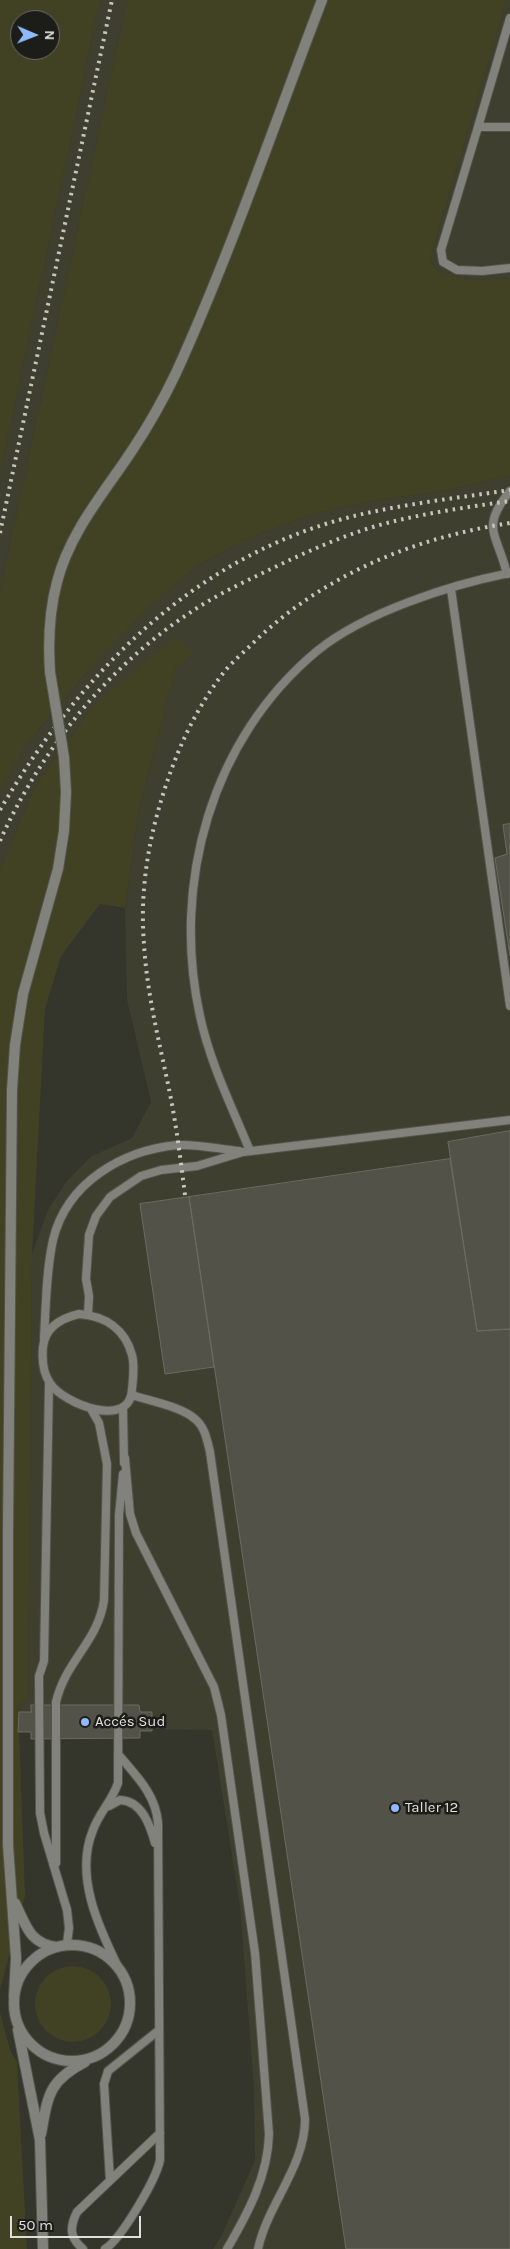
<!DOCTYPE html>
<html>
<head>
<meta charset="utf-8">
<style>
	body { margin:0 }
	#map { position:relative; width:510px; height:2249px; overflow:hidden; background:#34352b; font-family:Karla,sans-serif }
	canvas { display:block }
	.north { position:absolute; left:10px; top:10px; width:50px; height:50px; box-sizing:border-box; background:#1c1c18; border:1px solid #6a6a66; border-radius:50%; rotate:91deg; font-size:14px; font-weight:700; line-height:20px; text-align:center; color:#dfe0da }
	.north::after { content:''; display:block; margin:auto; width:18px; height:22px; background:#8fb8fd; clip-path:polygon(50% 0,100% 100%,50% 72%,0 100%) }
	.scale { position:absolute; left:10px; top:2216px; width:131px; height:22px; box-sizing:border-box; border:2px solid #dfe0da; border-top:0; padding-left:6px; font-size:15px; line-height:18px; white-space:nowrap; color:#dfe0da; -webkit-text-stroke:4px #1c1c18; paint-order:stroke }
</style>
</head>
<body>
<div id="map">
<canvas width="510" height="2249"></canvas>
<div class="north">N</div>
<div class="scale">50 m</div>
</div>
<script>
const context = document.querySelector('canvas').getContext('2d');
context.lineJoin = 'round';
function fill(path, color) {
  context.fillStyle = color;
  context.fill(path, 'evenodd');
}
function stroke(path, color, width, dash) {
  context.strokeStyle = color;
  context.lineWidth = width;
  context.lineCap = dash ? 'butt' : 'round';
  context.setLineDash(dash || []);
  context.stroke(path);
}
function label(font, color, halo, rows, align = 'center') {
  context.font = font + ' Karla,sans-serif';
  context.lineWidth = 5;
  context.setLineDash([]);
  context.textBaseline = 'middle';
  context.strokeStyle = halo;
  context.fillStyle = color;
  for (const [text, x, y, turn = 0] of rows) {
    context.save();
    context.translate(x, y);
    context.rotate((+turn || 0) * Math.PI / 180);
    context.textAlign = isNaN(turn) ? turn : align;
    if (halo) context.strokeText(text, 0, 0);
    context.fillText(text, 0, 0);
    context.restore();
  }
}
fill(new Path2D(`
	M100,0h27l-127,590v-116z
	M507,0h3v278l-40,2 -31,-7 -9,-14z
	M510,476v1773h-297l8,-12 34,-77 -1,-71 -14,-183 -28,-176 -193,-3 1,-25 8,-1 4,-447 16,-44 18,-28 26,-26 40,-18 19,-36 -24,-102 -2,-92 14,-100 37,-140 18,-14 -101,52 -58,81 -35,82v-77l24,-45 67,-80 58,-60 45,-39 54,-30 66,-24 62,-14 61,-8z`), '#3f3f2f');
fill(new Path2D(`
	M0,0h100l-100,474zM20,20h30v30h-30z
	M127,0h380l-77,259 9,14 31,7 40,-2v198l-73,16 -61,8 -62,14 -66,24 -54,30 -45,39 -58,60 -67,80 -24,45v-202z
	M176,636l18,18 -18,14 -37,140 -14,100 -25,-4 -39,52 -16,53 -13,245 -4,447 -8,1 -1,25 6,169 -25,94v-1121l35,-82 58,-81z
	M35 2004a38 38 0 1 1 76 0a38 38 0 1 1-76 0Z
	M0,2012l10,38 7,12 10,187h-27z`), '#414224');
const building = new Path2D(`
	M510,824v132l-15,-98 12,-4 -4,-29z
	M510,1131v198l-33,2 -29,-189z
	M450,1159l27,172 33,-2v920h-164l-157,-1052z
	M189,1197l25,170 -49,7 -25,-170z
	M31,1705h108l1,7h12v19h-12v7l-109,1v-7h-13l1,-20h12z`);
fill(building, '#525248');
stroke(building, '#6b6c61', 1);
const lane = new Path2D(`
	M510,18l-32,109h32
	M478,127l-37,123 2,12 14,8 25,1 28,-3
	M507,574c-10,-41 -27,-46 3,-83
	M451,589l59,417
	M250,1151c-18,-44 -40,-88 -50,-135 -29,-132 11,-277 117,-365 48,-39 133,-66 193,-78
	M79,1314c26,2 46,15 53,41 3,11 1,24 0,34 -1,41 -69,15 -82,-6 -7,-10 -8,-25 -7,-36 2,-20 19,-29 36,-33z
	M88,1314l1,-18 -3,-17 3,-44 7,-19 14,-19 31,-21 20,-6 36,-4 46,-14 267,-32
	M44,1338c2,-32 2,-66 9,-98 14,-58 70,-90 125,-95 20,-1 41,4 61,6
	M49,1383l-5,278 -5,15 1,137 4,20 23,77 2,18 -2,16
	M132,1395c18,6 50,12 63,24 10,8 12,21 15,33l95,667c0,48 -37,84 -47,130
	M123,1408l1,55
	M125,1458l5,56 6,19 78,154 7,28 34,238 14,181c-1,42 -21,79 -42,115
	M109,1806l11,-6c22,1 30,25 35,43
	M56,1863v-161c10,-42 42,-60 48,-102l3,-136 -8,-41 -8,-14
	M119,1969c-20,-41 -45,-93 -26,-139 6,-17 19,-29 25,-47l1,-268 4,-41
	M110,2180l-6,-96 4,-13 51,-41
	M83,2249c-13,-11 -14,-21 -6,-37l83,-79
	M105,2249c16,-10 51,-69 55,-89l-2,-338c-3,-29 -22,-46 -40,-68`);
const street = new Path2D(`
	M50,672c-2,-30 -1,-60 7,-90 13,-51 48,-90 76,-133 16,-24 31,-51 43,-76 55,-121 98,-248 146,-373
	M15,1903c11,22 14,40 41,44
	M14 2003a58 58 0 1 1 116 0a58 58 0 1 1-116 0Z
	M14,1997l2,-39 -8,-113v-315l4,-440 3,-45 8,-51 35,-125 6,-38 2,-39
	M18,2030l22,110 3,109
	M41,2134c7,-38 7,-53 44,-72`);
stroke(lane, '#53544a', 10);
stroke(street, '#53544a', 12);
stroke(lane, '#82827d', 8);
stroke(street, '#82827d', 10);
stroke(new Path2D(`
	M0,533l112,-533
	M0,810c79,-135 193,-253 350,-293 52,-13 107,-19 160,-27
	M0,841c40,-90 108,-175 191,-229 25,-17 53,-30 80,-43 37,-18 73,-34 112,-45 42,-11 85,-17 127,-23
	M185,1195c-4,-32 -8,-64 -14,-96 -10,-51 -24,-102 -27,-155 -4,-48 3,-97 17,-143 14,-47 33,-90 63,-129 8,-10 19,-19 28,-28 71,-69 161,-106 258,-121`), '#c5c6c0', 4, [2.5, 5]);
const streetBridge = new Path2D(`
	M50,672l14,85 2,35`);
stroke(streetBridge, '#53544a', 12, []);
stroke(streetBridge, '#82827d', 10);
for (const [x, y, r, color] of [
	[85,1722,5,"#8fb8fd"],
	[395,1808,5,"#8fb8fd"]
]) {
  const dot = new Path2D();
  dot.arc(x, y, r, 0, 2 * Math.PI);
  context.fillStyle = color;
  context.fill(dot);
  stroke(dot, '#1c1c18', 2);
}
label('15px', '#dfe0da', '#1c1c18', [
	["Accés Sud",95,1722],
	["Taller 12",405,1808]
], 'left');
</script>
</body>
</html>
